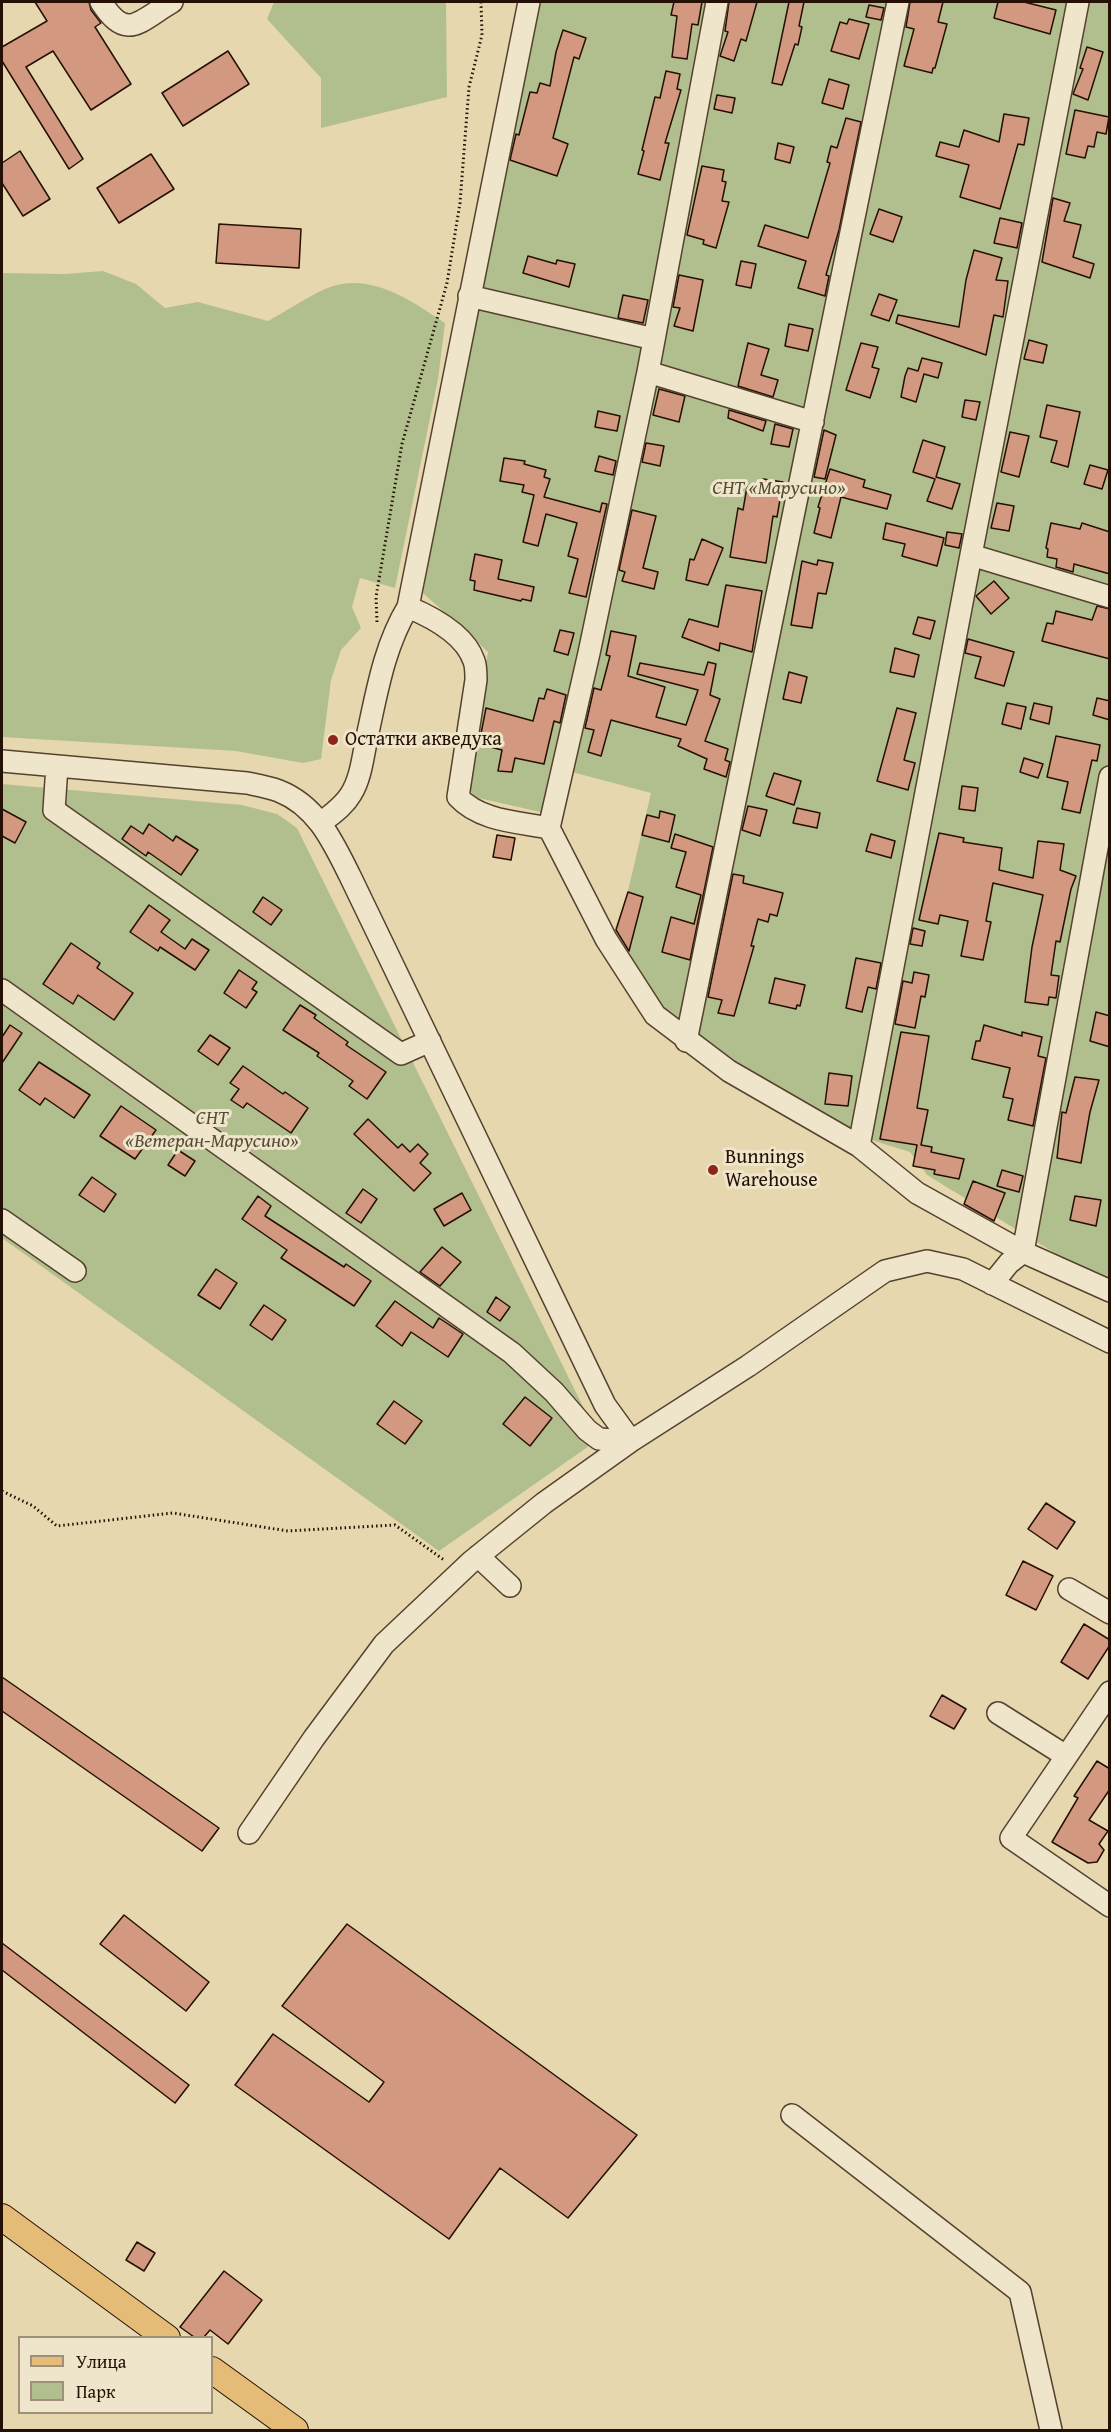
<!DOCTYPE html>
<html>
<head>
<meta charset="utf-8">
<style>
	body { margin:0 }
	#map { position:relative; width:1111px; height:2432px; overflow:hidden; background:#e7d7ae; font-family:"Gentium Book Plus",serif }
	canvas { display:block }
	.frame { position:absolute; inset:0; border:3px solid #241004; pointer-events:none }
	.legend { position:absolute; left:18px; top:2336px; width:195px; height:78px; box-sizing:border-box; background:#efe5ca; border:2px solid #9e907b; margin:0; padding:8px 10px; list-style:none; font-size:18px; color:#241004 }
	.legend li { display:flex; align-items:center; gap:12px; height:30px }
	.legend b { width:30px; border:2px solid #9e907b }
</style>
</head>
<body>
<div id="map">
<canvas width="1111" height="2432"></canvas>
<div class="frame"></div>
<ul class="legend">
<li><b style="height:8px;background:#e4bc77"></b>Улица</li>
<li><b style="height:16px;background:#b1bf8e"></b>Парк</li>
</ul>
</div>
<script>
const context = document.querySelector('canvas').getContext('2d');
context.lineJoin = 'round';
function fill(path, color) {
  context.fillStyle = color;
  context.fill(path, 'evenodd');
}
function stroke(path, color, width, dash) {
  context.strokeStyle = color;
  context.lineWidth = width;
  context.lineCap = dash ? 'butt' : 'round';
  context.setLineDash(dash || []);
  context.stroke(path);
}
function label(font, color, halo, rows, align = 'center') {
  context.font = font + ' "Gentium Book Plus",serif';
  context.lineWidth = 6;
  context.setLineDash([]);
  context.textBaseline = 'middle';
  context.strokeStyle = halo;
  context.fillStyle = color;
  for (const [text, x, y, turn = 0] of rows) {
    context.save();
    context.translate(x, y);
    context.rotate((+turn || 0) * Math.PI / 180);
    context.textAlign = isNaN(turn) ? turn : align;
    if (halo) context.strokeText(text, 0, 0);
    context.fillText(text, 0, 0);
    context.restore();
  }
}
fill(new Path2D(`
	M274,2h172l1,95 -126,31v-50l-54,-59z
	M537,2h572v1280l-20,-8 -162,-99 -17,-23 -58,-18 -90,-48 -101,-73 -46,-85 12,-33 24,-102 -94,-25 -12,45 -71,-16 -7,-13 21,-132 -65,-59 78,-414z
	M103,271l33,13 29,24 33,-6 70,19c19,-10 37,-23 57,-32 44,-19 85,11 120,34l-7,56 -43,209 -35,-10 -8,29 9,21 -20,22 -10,30 -10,79 -18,4 -67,-12 -234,-14v-464l63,1z
	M2,784l240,21 35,9 20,14 302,611 -160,112 -437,-313z`), '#b1bf8e');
const building = new Path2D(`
	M35,2h54l2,8 10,13 -6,4 36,57 -40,26 -38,-59 -27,16 57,92 -14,10 -67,-108v-14l45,-26z
	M674,2h28l-4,23 -6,-1 -5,35 -15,-2 5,-41 -6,-1z
	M729,2h28l-11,39 -5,-2 -7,22 -14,-5 8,-24 -3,-1z
	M789,2h15l-5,24 3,1 -4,18 -3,-1 -13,41 -10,-2z
	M910,2h33l-5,20 9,2 -12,44h-2l-1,5 -28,-7 10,-37 -8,-2z
	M998,2h26l32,8 -6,24 -56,-16z
	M869,5l15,3 -3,12 -15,-3z
	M849,19l20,5 -10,35 -28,-8 9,-29 7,2z
	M563,30l23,8 -7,21 -5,-2 -21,81 15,6 -11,32 -47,-16 6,-26 3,1 11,-43 7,1 3,-10 10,3 6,-34z
	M1087,47l16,5 -15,48 -15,-6 10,-25 -3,-1z
	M228,51l21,33 -66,42 -21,-33z
	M666,71l14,3 -3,15 4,1 -16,53h4l-9,37 -22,-6 6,-23 -2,-1 13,-53 5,1z
	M829,79l20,6 -6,24 -21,-6z
	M717,95l18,3 -3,15 -18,-4z
	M1075,110l34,7 -3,17 -9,-2 -3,15 -6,-1 -3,12 -19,-4z
	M1004,114l25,4 -5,27 -6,-1 -18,65 -40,-12 9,-32 -33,-9 4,-14 19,5 5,-17 35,12z
	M846,118l15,4 -22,108 -13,45 3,1 -4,20 -27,-8 8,-27 -48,-15 7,-21 43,13 22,-75 -3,-1 4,-16 6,2z
	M778,143l16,4 -4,16 -15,-4z
	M20,151l30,48 -27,17 -21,-33v-20z
	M151,154l23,35 -55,34 -22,-35z
	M702,166l22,4 -2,11 4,1 -4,19 7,1 -13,46 -13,-4 1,-4 -17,-5z
	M1053,198l17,5 -6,18 17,4 -8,32 21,7 -4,14 -48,-16z
	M879,209l23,8 -9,25 -23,-8z
	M1000,218l22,5 -5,25 -23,-5z
	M219,224l82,5 -2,39 -83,-5z
	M974,250l28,8 -6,22 12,1 -5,36 -9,-2 -8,40 -90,-32 2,-8 61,12 7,-47z
	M528,256l28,8 1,-4 18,4 -6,23 -46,-14z
	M741,261l15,3 -5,24 -15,-3z
	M679,275l24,5 -10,51 -19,-5 6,-18 -7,-1z
	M879,294l18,6 -8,21 -18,-6z
	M623,295l25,5 -5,23 -25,-5z
	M789,324l24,5 -5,22 -23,-5z
	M1029,340l18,5 -4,18 -19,-4z
	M748,343l21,6 -8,26 17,5 -5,17 -35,-11z
	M861,343l17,4 -6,20 7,2 -9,29 -24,-8z
	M922,358l20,5 -4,15 -14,-4 -8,28 -15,-5 4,-21 3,-8 10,3z
	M659,389l26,7 -6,26 -26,-7z
	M965,400l15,2 -4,18 -14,-3z
	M1047,405l33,7 -12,55 -17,-5 6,-21 -17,-4z
	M729,410l37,11 -3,10 -35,-13z
	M598,411l22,5 -3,15 -22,-4z
	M775,424l18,5 -4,18 -18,-3z
	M824,430l12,5 -11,44 -11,-2z
	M1010,432l19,4 -10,41 -18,-5z
	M923,440l22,7 -9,30 24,7 -8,25 -25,-8 8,-22 -22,-7z
	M646,443l18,3 -4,20 -18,-4z
	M599,456l17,5 -3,14 -18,-4z
	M504,458l21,3 -1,3 22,6 -2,7 6,2 -6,18 56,15 2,-9 5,1 -21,93 -17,-4 9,-34 -10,-3 9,-33 -31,-9 -8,32 -15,-4 11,-47 -12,-3 2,-7 -24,-4z
	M1090,465l18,5 -6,19 -18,-5z
	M830,469l35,11 -2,7 28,8 -4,14 -46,-12 -10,41 -17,-5 6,-25 -2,-1z
	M763,479l20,3 -6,35 -4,-1 -7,47 -36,-6 8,-49 5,2 4,-23 15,2z
	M997,503l17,3 -5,25 -18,-3z
	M632,510l24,6 -13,52 15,4 -4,17 -32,-8 3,-9 -6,-2z
	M886,523l58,15 -7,28 -35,-10 3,-12 -22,-5z
	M1051,523l29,6 2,-6 28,9v42l-36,-10 -1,8 -17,-5 1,-8 -10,-2 1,-8 -2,-1z
	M947,532l15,2 -3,14 -14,-3z
	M702,539l21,9 -15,37 -22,-5 4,-21 4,1z
	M475,554l27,6 -4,19 36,8 -3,14 -9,-2 -1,2 -47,-11 1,-9 -5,-1z
	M818,560l15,3 -7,31 -8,-1 -6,35 -21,-3 11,-64 15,4z
	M994,581l15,17 -18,16 -15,-18z
	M726,585l36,6 -10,61 -32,-9 -1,8 -37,-14 7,-18 29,8z
	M1097,606l13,3v50l-68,-18 5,-18 6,1 3,-13 36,9z
	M918,617l17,4 -5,18 -17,-5z
	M560,630l14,3 -6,22 -14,-4z
	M611,631l25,5 -8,40 37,11 -9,30 30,8 12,-35 -61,-16 3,-11 64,12 4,-13 8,2 -6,31 10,4 -15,42 23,8 -3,11 5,2 -4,15 -22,-8 3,-10 -29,-13 3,-7 -70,-19 -10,36 -13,-4 6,-22 -9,-2 9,-40 7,2 9,-34 -4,-1z
	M968,639l46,13 -10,34 -29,-8 6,-21 -16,-4z
	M895,648l24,7 -5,22 -24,-5z
	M789,672l18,5 -6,26 -18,-4z
	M547,689l19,6 -6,28 -6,-2 -10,43 -29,-6 -3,14 -14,-1 4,-21 -23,-6 7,-36 47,13 6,-23 5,1z
	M1097,698l13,3v19l-17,-5z
	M1007,703l19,4 -5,22 -19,-5z
	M1034,703l18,4 -3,17 -19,-5z
	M897,708l19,5 -12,47 11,3 -7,27 -31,-9z
	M1056,736l44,9 -3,16 -5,-1 -12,53 -18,-4 6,-27 -21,-5z
	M1024,758l19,6 -5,14 -18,-6z
	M774,773l27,8 -7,24 -28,-9z
	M962,786l16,2 -3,23 -16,-2z
	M748,806l19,4 -7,26 -18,-6z
	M797,808l23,5 -3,15 -24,-5z
	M2,809l24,13 -11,21 -13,-7z
	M660,811l15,4 -6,27 -27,-7 5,-20 12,3z
	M149,824l24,17 3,-5 22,14 -17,25 -33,-23 -2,4 -24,-17 9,-13 12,8z
	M939,833l25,5 -1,4 39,6 -3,22 34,8 5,-37 26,3 -4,26 16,6 -5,13 -11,53 -4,-1 -5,34 8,1 -3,22 -7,-1 -1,8 -23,-3 7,-55 11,-52 -50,-12 -7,38 5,1 -8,38 -22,-4 7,-35 -28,-6 -2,9 -19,-4z
	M675,834l38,13 -23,113 -28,-8 9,-35 23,7 7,-29 -25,-8 10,-35 -15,-4z
	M871,834l24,7 -4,17 -25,-7z
	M497,835l18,3 -4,22 -18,-3z
	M733,874l11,2 -1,7 40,10 -6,23 -7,-2 -2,8 -10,-3 -7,27h3l-20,70 -16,-3 4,-13 -14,-3z
	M628,892l15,5 -14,54 -13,-21z
	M263,897l19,13 -11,15 -18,-13z
	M149,905l21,15 -9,12 24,17 7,-10 17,11 -14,20 -35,-23 -2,4 -28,-19z
	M913,928l12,3 -3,15 -12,-2z
	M71,943l29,20 -3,5 36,25 -19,27 -36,-25 -5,9 -30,-20z
	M856,958l25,5 -5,26 -8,-2 -6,25 -16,-4z
	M239,970l18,12 -5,7 5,3 -11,16 -22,-15z
	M914,972l15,3 -4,22 -4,-1 -6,32 -20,-4 8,-43 9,2z
	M775,978l30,7 -5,21 -3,-1 -1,4 -27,-6z
	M300,1005l16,10 -2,3 34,24 -2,3 40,27 -19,27 -18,-13 4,-5 -36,-25 2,-3 -36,-23z
	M1096,1012l14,4v31l-20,-6z
	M10,1025l12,8 -20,30v-26z
	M984,1025l38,11v-4l20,5 -4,19 8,2 -13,68 -25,-6 5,-21 -10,-2 7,-29 -38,-9 4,-18h4z
	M901,1032l28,4 -12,72 11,2 -7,35 11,2 -1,5 33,7 -5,20 -25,-5 1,-4 -22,-4 4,-21 -37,-6z
	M210,1035l20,13 -12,17 -20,-14z
	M39,1062l51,33 -16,23 -29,-20 -5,7 -21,-15z
	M243,1066l40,28 2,-2 23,16 -17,25 -44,-30 -4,5 -12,-8 8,-11 -9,-6z
	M829,1073l23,3 -4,30 -23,-2z
	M1075,1077l24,3 -9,32 -9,51 -24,-5 5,-46 4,1z
	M121,1106l35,24 -21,29 -35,-23z
	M368,1119l30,29 4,-4 8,8 8,-8 10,10 -8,9 11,10 -17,18 -60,-57z
	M178,1150l17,11 -10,15 -17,-11z
	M1002,1170l21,6 -4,16 -22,-6z
	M92,1177l24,17 -12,18 -25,-17z
	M973,1181l32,12 -11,28 -30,-17z
	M363,1189l14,10 -16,24 -15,-10z
	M462,1193l9,17 -27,16 -10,-17z
	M258,1196l13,10 -6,10 79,51 2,-3 25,17 -17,25 -73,-48 6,-8 -45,-31z
	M1075,1196l26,4 -5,26 -26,-6z
	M442,1247l19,15 -21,24 -20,-14z
	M216,1269l21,14 -17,26 -22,-14z
	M496,1297l14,10 -10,14 -13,-9z
	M395,1301l38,27 6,-10 24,16 -15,23 -37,-25 -9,14 -26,-20z
	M264,1305l22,15 -14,20 -22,-15z
	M525,1397l27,21 -22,28 -27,-22z
	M394,1401l28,20 -17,23 -28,-20z
	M1046,1503l29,19 -18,27 -29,-20z
	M1023,1561l30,15 -17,34 -30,-15z
	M1084,1624l26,16v5l-22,34 -27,-17z
	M2,1677l217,151 -17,23 -200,-140z
	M942,1695l24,14 -12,20 -24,-13z
	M1097,1761l13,8v20l-21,31 19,11 -9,13 5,6 -7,12 -9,1 -36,-21 26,-44 -4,-2z
	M124,1915l85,67 -23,29 -86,-67z
	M347,1924l290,211 -69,83 -68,-50 -51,71 -214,-154 38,-51 96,68 15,-20 -102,-76z
	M2,1943l187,142 -14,18 -173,-133z
	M137,2242l18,11 -11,18 -18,-11z
	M224,2271l38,29 -34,44 -18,-14 -6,7h-10l-14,-10z`);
fill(building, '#d39980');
stroke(building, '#241004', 1.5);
const minor = new Path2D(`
	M101,2c26,40 37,20 71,0
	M717,2l-69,370 -59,281 -40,175 57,111 49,76 74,56 130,75 58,47 106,59 87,39
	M469,296l185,43
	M648,372l165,50
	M971,555l139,42
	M408,607c24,10 57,27 66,54 2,5 2,13 2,19l-18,117c22,24 60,25 91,31
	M2,761l245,22c10,2 22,4 32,8 38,15 54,51 71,85l255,529 26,36
	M57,766l-3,44 347,244 29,-13
	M321,823c11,-9 23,-17 30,-29 10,-16 12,-38 16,-57 10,-45 17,-90 41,-130l121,-605
	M2,990l510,363 42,39 33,38 12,9 32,2
	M686,1041l212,-1039
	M859,1146l112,-591 107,-553
	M2,1220l73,51
	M992,1284l17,-21 14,-11 87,-475
	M478,1556l32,30
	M1069,1589l41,24
	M1110,1692l-99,146 99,68
	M998,1713l68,43
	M249,1833l65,-95 70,-94 88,-83 72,-58 87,-62 117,-75 137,-95 42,-10 36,8 147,73
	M792,2115l228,177 31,138`);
const major = new Path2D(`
	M2,2217l165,121
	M212,2370l83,60`);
stroke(minor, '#55422e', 24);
stroke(major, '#241004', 28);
stroke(new Path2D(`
	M377,622l-1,-25 26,-153 45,-161 13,-80 9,-116 13,-52 -1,-33
	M2,1491l31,15 24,20 116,-13 115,18 107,-6 49,35`), '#241004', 3, [1.5, 3]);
stroke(minor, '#efe5ca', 21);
stroke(major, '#e4bc77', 26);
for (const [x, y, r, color] of [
	[333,740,6,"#8f2418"],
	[713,1170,6,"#8f2418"]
]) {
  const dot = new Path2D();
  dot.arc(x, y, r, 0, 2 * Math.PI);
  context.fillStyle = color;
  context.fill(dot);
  stroke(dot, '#efe5ca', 2);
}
label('italic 20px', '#554d34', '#efe5ca', [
	["СНТ «Марусино»",779,489],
	["СНТ",212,1119],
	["«Ветеран-Марусино»",212,1142]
]);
label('20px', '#241004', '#efe5ca', [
	["Остатки акведука",345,740],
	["Bunnings",725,1158],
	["Warehouse",725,1181]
], 'left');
</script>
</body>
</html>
